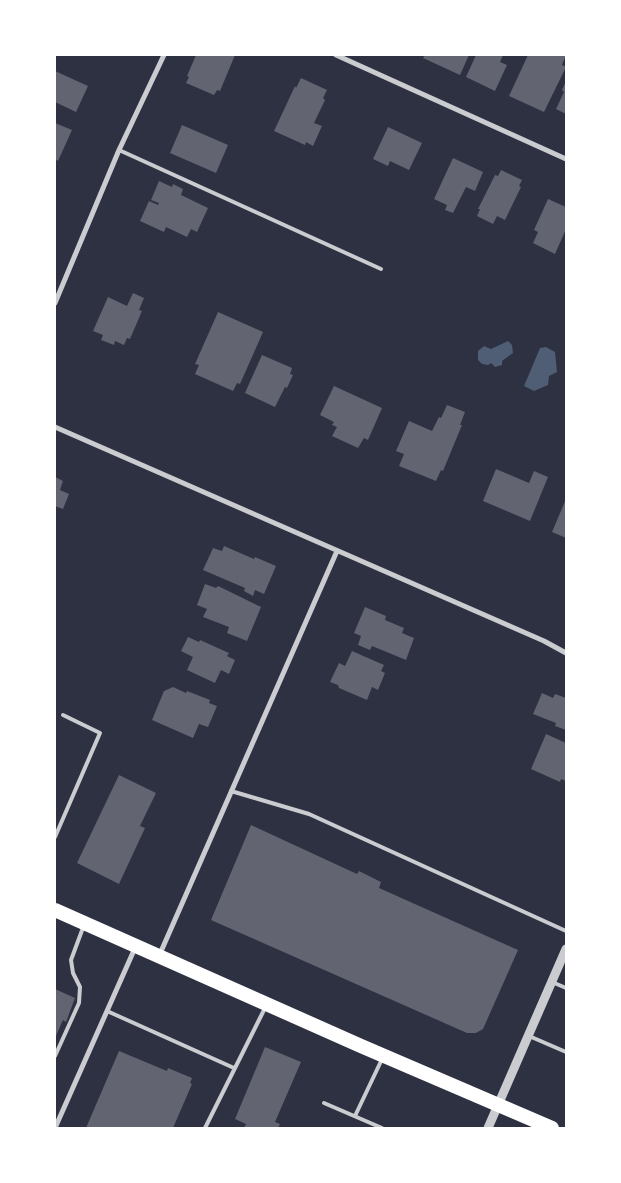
<!DOCTYPE html>
<html>
<head>
<meta charset="utf-8">
<style>
	body { margin:0 }
	#map { position:relative; width:621px; height:1183px; overflow:hidden; background:#2d3142; font-family:Manrope,sans-serif }
	canvas { display:block }
	.frame { position:absolute; inset:0; border:56px solid #fff; pointer-events:none }
</style>
</head>
<body>
<div id="map">
<canvas width="621" height="1183"></canvas>
<div class="frame"></div>
</div>
<script>
const context = document.querySelector('canvas').getContext('2d');
context.lineJoin = 'round';
function fill(path, color) {
  context.fillStyle = color;
  context.fill(path, 'evenodd');
}
function stroke(path, color, width, dash) {
  context.strokeStyle = color;
  context.lineWidth = width;
  context.lineCap = dash ? 'butt' : 'round';
  context.setLineDash(dash || []);
  context.stroke(path);
}
fill(new Path2D(`
	M508,341l4,4 1,8 -11,8v4l-7,2 -4,-4 -3,2 -6,-1 -4,-4v-9l6,-5 7,3z
	M546,347l9,5 2,20 -8,4 -1,9 -14,6 -10,-5 16,-38z`), '#4f5d75');
fill(new Path2D(`
	M196,55h39l-15,36 -3,-1 -3,5 -28,-12 3,-6 -2,-1z
	M425,55h44l-9,20 -37,-17z
	M476,55h27l-3,7 7,3 -12,26 -29,-14z
	M528,55h38l-4,10 4,2 -22,45 -35,-16z
	M55,71l33,15 -12,26 -21,-10z
	M301,78l26,12 -4,8 2,2 -11,23 8,3 -9,20 -7,-4 -1,3 -31,-14 21,-45 1,2z
	M566,81v33l-10,-5 8,-17 -2,-2z
	M55,123l17,7 -14,31 -3,-2z
	M182,125l46,20 -12,28 -46,-20z
	M388,127l34,16 -13,27 -19,-9 -2,5 -15,-7z
	M453,158l30,14 -8,19 -9,-4 -13,26 -8,-3 2,-5 -13,-6z
	M501,170l21,10 -3,6 2,1 -16,33 -8,-4 -4,8 -16,-8 3,-7h-2l17,-34 3,1z
	M159,181l13,6 1,-3 10,5 -2,6 27,13 -11,24 -6,-3 -4,8 -21,-10 -2,5 -24,-11 9,-20 9,4 1,-2 -8,-3z
	M548,199l18,8v22l-11,25 -22,-11 5,-11 -4,-2z
	M133,293l11,5 -5,12 3,1 -12,28 -3,-1 -3,7 -9,-4 -1,4 -13,-5 2,-5 -10,-4 15,-34 19,9z
	M218,312l45,20 -23,52 -3,-1 -4,8 -38,-17 4,-9 -4,-1z
	M262,355l30,13 -2,6 3,1 -6,13 -2,-1 -10,20 -30,-14z
	M334,386l48,22 -14,32 -4,-2 -6,10 -26,-12 5,-9 -5,-2 2,-3 -14,-7z
	M447,405l18,7 -5,13h2l-19,46 -2,-1 -5,11 -37,-15 5,-12 -8,-3 13,-30 23,10 7,-14 2,1z
	M496,469l33,14 5,-12 14,6 -18,44 -47,-20z
	M55,477l8,4 -3,9 9,4 -6,15 -8,-3z
	M566,499v39l-14,-6z
	M224,546l30,13 1,-2 21,9 -12,28 -9,-4 -2,6 -9,-5 1,-3 -42,-18 10,-22 9,3z
	M205,584l11,4 2,-2 43,21 -14,34 -20,-8 2,-6 -26,-10 4,-8 -10,-4z
	M365,607l21,9 -1,4 19,8 -2,5 12,5 -8,22 -34,-14 -2,4 -12,-5 3,-9 -7,-3z
	M188,637l11,5 1,-2 29,13 -2,3 8,4 -6,14 -8,-4 -6,13 -28,-13 6,-13 -12,-6z
	M352,651l32,14 -3,6 4,2 -7,17 -6,-3 -5,13 -28,-12 -1,-3 -8,-3 9,-19 6,3z
	M173,687l13,6 1,-2 23,9 -1,3 8,3 -9,21 -9,-3 -6,14 -41,-18 12,-29z
	M542,693l11,5 2,-4 11,4v32l-11,-4 1,-3 -23,-9z
	M546,734l20,9v38l-5,-2 -1,3 -29,-13z
	M119,775l37,18 -16,33 5,2 -26,56 -42,-21z
	M251,825l106,49 2,-3 22,11 -2,6 139,62 -35,79 -7,4h-9l-256,-113z
	M55,989l20,9 -9,24 -3,-2 -8,18z
	M265,1047l36,15 -26,60 5,2 -2,4h-34l2,-4 -11,-5z
	M119,1051l48,20 1,-3 24,10 -2,5 2,1 -19,44h-87z`), '#626471');
stroke(new Path2D(`
	M119,150l262,119
	M231,791l78,23 257,117
	M55,837l45,-104 -37,-18
	M552,982l14,6
	M107,1011l127,57
	M529,1036l37,16
	M55,1056l24,-53 1,-16 -7,-14 -2,-13 13,-35
	M324,1103l58,25
	M355,1116l28,-59
	M205,1128l61,-122`), '#caccd0', 4);
stroke(new Path2D(`
	M336,55l230,104
	M55,303l64,-153 45,-95
	M55,427l489,214 22,12
	M159,956l178,-405
	M55,1128l80,-180`), '#caccd0', 5);
stroke(new Path2D(`
	M488,1128l78,-179`), '#caccd0', 9);
stroke(new Path2D(`
	M55,910l306,136 191,82`), '#fff', 14);
</script>
</body>
</html>
